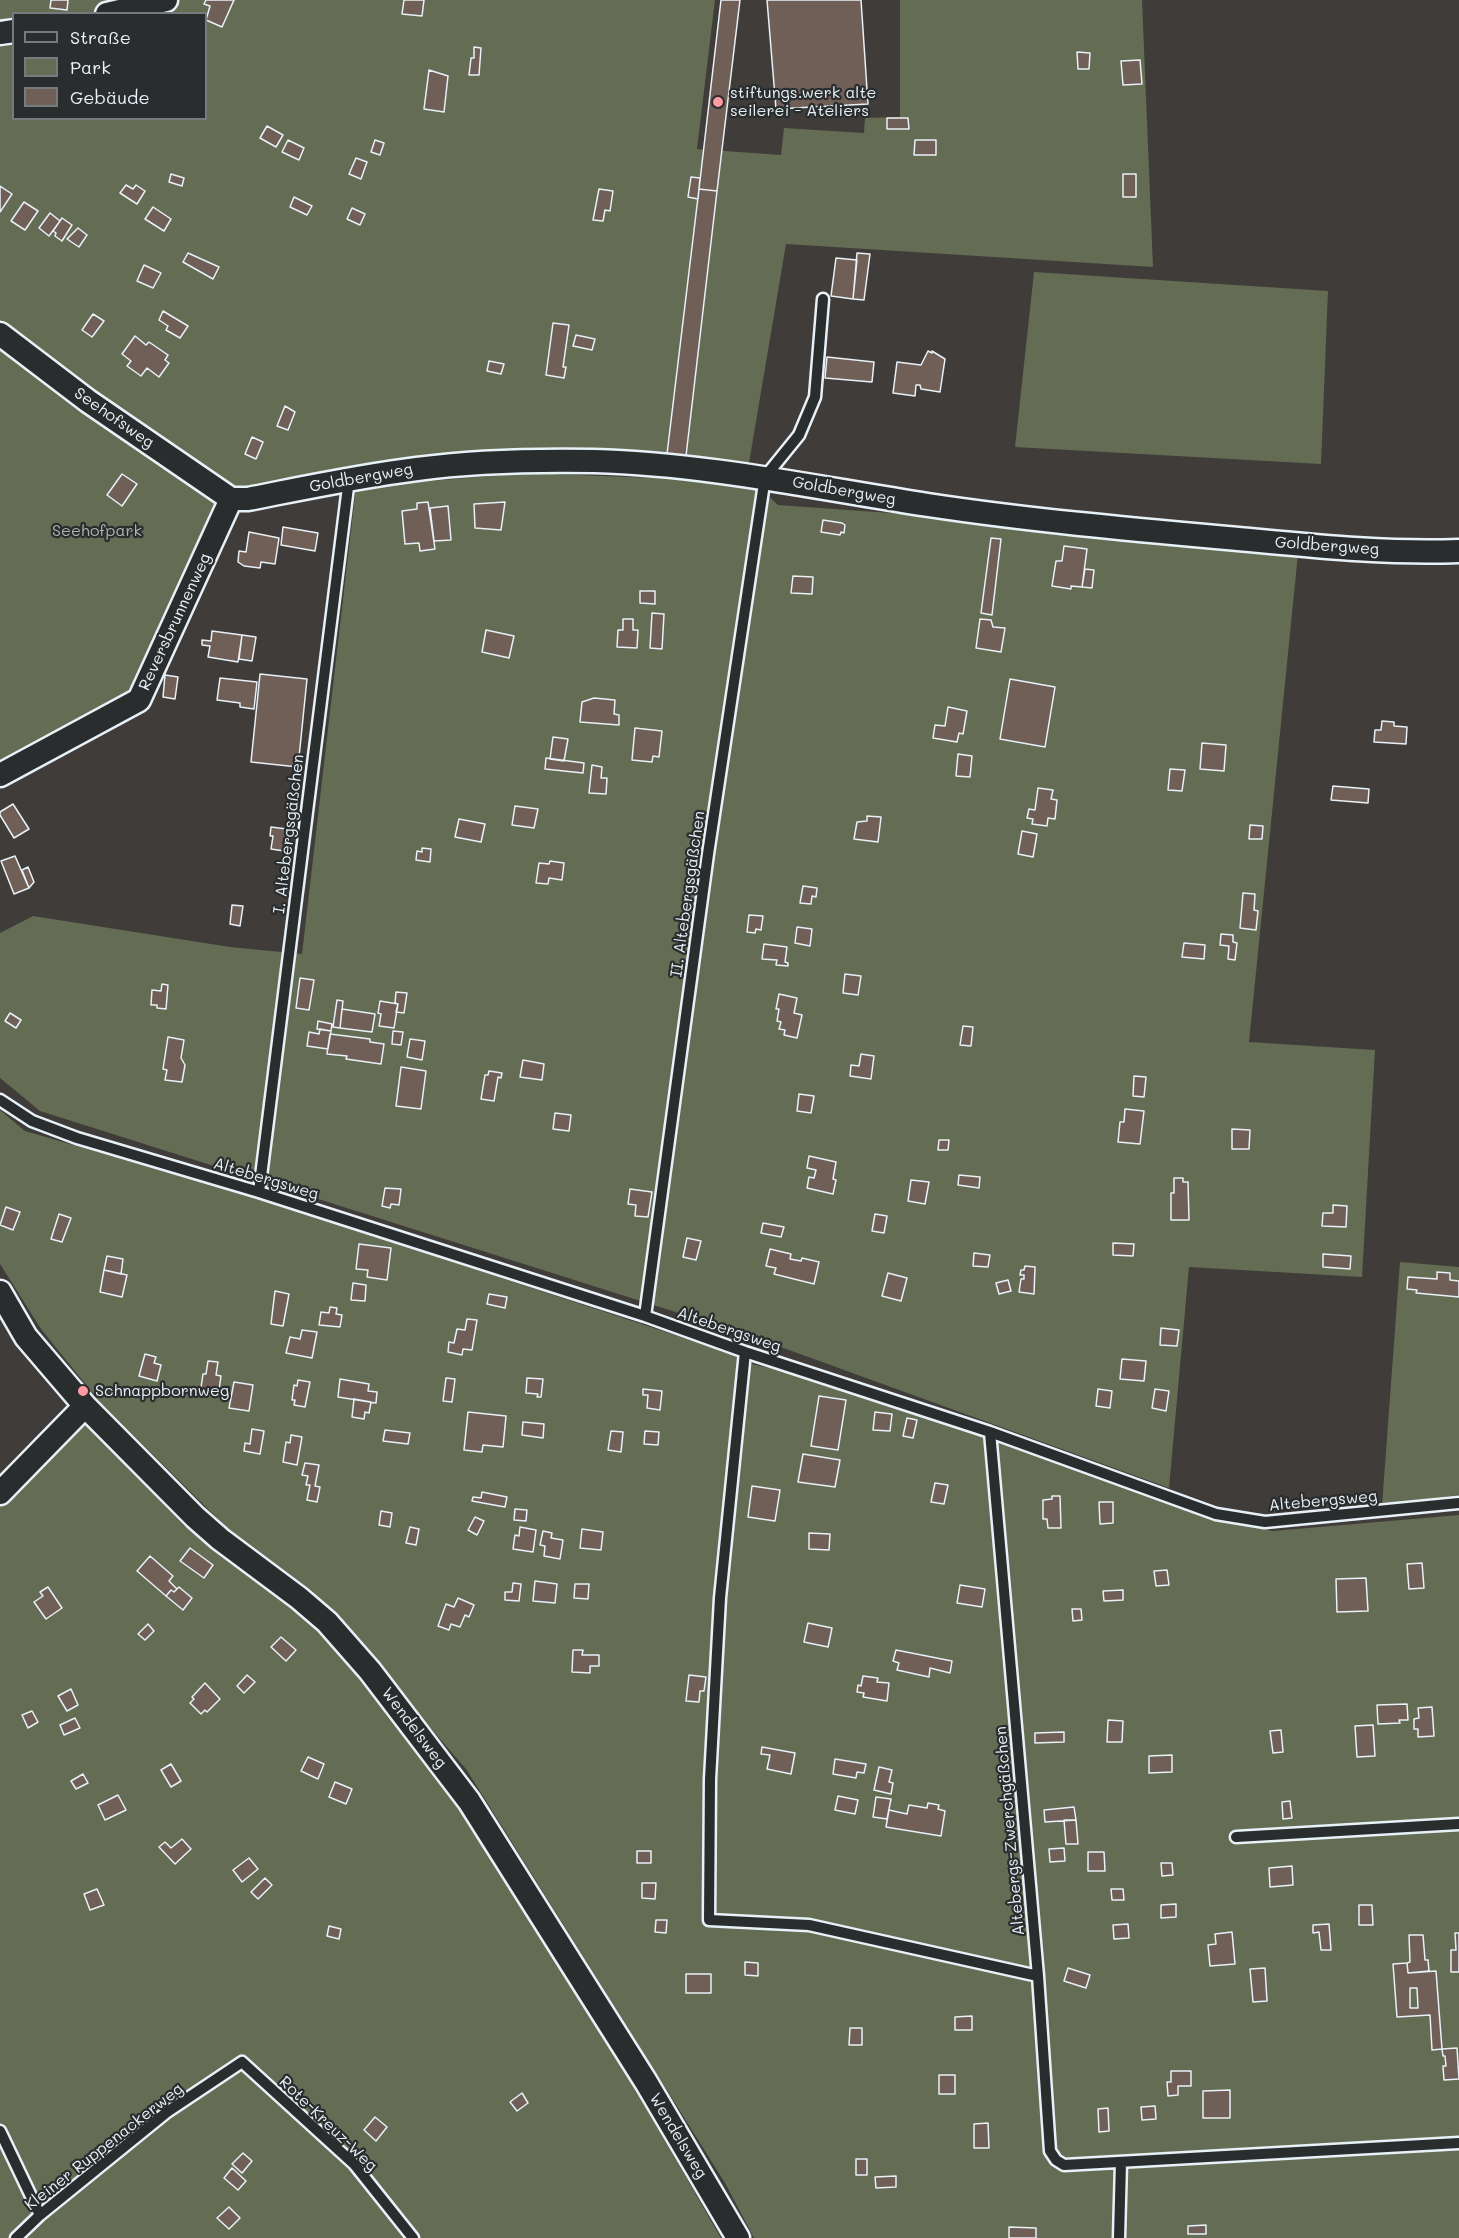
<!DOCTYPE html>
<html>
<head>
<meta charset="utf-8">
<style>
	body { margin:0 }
	#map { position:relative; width:1459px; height:2238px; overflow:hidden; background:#3f3c3a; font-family:Mali,sans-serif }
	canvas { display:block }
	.legend { position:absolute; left:12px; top:12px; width:195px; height:108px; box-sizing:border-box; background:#2a2d2e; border:2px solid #767b7f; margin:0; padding:8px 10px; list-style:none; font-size:18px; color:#e8f1f8 }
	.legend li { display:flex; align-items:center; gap:12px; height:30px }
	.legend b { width:30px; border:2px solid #767b7f }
</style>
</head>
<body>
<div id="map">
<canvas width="1459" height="2238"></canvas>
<ul class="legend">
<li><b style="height:8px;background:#2a2d2e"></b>Straße</li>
<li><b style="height:16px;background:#646c53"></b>Park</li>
<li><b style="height:16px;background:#705f57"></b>Gebäude</li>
</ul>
</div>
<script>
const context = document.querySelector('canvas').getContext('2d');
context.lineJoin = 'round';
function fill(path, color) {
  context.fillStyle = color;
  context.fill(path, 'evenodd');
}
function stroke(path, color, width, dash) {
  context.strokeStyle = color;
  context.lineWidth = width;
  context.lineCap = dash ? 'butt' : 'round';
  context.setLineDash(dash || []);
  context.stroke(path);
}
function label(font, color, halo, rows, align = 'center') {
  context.font = font + ' Mali,sans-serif';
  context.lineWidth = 4.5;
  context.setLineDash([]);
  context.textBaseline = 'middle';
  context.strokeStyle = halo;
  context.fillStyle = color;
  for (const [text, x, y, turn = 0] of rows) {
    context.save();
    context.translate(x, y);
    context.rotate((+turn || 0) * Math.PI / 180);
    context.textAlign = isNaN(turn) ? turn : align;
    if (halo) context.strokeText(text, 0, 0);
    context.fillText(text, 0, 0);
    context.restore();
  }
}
fill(new Path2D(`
	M0,0h715l-18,149 84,6 3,-27 80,5 1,-15 35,-1v-117h242l11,267 -367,-23 -38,225 -149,-11 -371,34 -228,-167zM14,14h192v104h-192z
	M1034,272l294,19 -7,173 -306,-17z
	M0,341l218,155 -9,31 -83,171 -126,66z
	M527,473l226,9 25,23 211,15 309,34 -49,488 126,8 -13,227 -173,-10 -20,221 -424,-154 -705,-223 -40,-33v-145l33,-17 197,31 72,7 54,-467z
	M0,1110l25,21 239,69 475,156 13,8 114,27 150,51 201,78 56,11 186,-16v723h-705l-29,-55 -259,-414 -155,-179 -85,-63 -127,-126 -58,-72 -41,-65z
	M1400,1262l59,5v228l-77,10z
	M83,1419l100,106 110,76 44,47 126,163 130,205 128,222h-721v-735z`), '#646c53');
const building = new Path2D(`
	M51,0h17l-1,10 -17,-2z
	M206,0h28l-12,27 -16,-7 4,-14 -6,-2z
	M404,0h20l-2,16 -20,-2z
	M721,0h19l-23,191 -18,-2z
	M767,0h94l7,104 -92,5z
	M474,47l7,1 -2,27h-10l2,-17h3z
	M1077,52l13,1 -1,16h-11z
	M1140,60l2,24 -19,1 -2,-24z
	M429,70l19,6 -4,36 -20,-3z
	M887,118h21l1,11h-22z
	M267,126l16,9 -7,12 -16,-9z
	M288,140l16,8 -5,12 -17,-8z
	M375,140l9,3 -4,12 -9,-3z
	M915,140h21v15h-22z
	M356,158l11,4 -6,17 -12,-5z
	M171,174l13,4 -2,8 -13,-4z
	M1123,174h13v23h-13z
	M691,177l9,1 -2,21 -10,-2z
	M126,185l7,4 3,-4 9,6 -8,13 -17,-11z
	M0,186l12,8 -12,18z
	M599,189l14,2 -3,20 -5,-1 -2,11 -10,-1z
	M699,189l18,2 -31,265 -19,-2z
	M294,197l18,9 -5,9 -17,-8z
	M24,202l14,9 -13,19 -14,-9z
	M153,207l18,12 -7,12 -19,-12z
	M352,208l13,6 -5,11 -13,-6z
	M50,213l10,8 -11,15 -10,-8z
	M62,218l10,7 -10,16 -7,-5 1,-3 -3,-2z
	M78,228l9,7 -8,12 -12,-8z
	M188,253l31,14 -6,12 -30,-17z
	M857,253l13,1 -6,46 -11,-1z
	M836,258l21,2 -4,39 -22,-3z
	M144,265l17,8 -8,15 -16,-7z
	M163,311l25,15 -8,12 -14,-8 2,-4 -9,-6z
	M93,314l11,7 -12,16 -10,-7z
	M553,323l16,2 -6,42h3l-2,11 -18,-3z
	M576,335l19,4 -3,11 -19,-4z
	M135,336l11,9 3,-3 19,13 -3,5 4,3 -10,14 -12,-9 -6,8 -14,-10 4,-5 -9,-7z
	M928,351l4,2v-2l13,8 -5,33 -19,-3 -1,-4h-4l-1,11 -22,-3 4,-31 24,3z
	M827,357l47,5 -2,20 -47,-4z
	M489,361l15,3 -3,10 -14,-3z
	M285,406l10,6 -7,18 -11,-4z
	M252,437l11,5 -7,17 -11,-5z
	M122,474l15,10 -15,22 -15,-11z
	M428,502l7,47 -15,2 -1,-8 -14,1 -3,-33 15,-2v-6z
	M505,502l-4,28 -26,-2 -1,-24z
	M448,506l3,34 -17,1 -4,-33z
	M823,520l19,3 3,2 -1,8 -3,-1 -1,3 -19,-3z
	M283,527l35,6 -3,18 -34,-6z
	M249,532l30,6 -4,26 -14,-2 -1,6 -16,-2 -6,-4 1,-11 7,1z
	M991,538l10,1 -9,76 -11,-2z
	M1064,546l23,3 -5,38 -11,-1v3l-19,-3 4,-25h6z
	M1085,569l9,1 -2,18 -10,-1z
	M793,576l20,1 -1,17 -21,-1z
	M640,591h15v13l-15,-1z
	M652,613l12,1 -2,35 -12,-1z
	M623,619h10v11h5l-1,18 -20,-1 1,-17h5z
	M980,619l11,1 2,7 12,1 -4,24 -25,-4z
	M486,630l28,6 -5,22 -27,-6z
	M212,631l30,4 -4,27 -30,-5 2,-11 -8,-1v-5l9,1z
	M242,635l14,2 -4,24 -13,-2z
	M260,674l47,5 -9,88 -47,-5z
	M165,675l13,2 -3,22 -12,-2z
	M220,678l37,4 -3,27 -14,-2v-4l-23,-3z
	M1010,679l45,8 -10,60 -45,-8z
	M594,698l21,2 -1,14 5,1v10l-39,-3 2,-20z
	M948,707l19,4 -4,23 -4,-1 -2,9 -24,-4 2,-13 10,1z
	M1382,721l12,1v4l13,1 -1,17 -32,-2 1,-12h6z
	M635,728l27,3 -3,26 -6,-1 -1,6 -20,-2z
	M553,737l15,2 -4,22 -14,-2z
	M1202,743l24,2 -2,26 -24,-2z
	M958,754l14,2 -2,21 -14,-1z
	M546,758l38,5 -1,10 -38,-4z
	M592,765l10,2 -1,11h6l-1,16 -17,-1z
	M1170,769l15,1 -3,21 -14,-1z
	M1333,786l36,3 -1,14 -37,-3z
	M1038,788l15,2 -2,9 6,1 -2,19 -7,-1 -1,8 -15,-2 1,-5 -6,-1 2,-9 6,1z
	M13,804l16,25 -15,9 -14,-23v-3z
	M515,806l23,3 -4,19 -22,-3z
	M867,816l14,1 -3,25 -24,-3 3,-17 10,-1z
	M459,819l26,5 -4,18 -26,-5z
	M1250,825l13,1 -1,13h-13z
	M271,827l16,2 -3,22 -13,-2 2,-13h-3z
	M1022,831l15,3 -4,23 -15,-3z
	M422,848l9,1 -1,13 -14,-2 1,-9 5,1z
	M15,856l14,32 -15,6 -13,-33z
	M550,861l14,2 -2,17 -13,-2 -1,6 -12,-1 3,-20 10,1z
	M28,867l6,15 -5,6 -7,-18z
	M803,886l14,2 -1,9 -4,-1 -1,8 -11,-1z
	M1243,893l12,1 -1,16 4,1 -2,19 -16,-2z
	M232,905l11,1 -3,20 -10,-2z
	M749,915l14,1 -2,14 -5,-1 -1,4 -8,-1z
	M797,927l15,2 -2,17 -15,-3z
	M1221,934l12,1v7l4,1 -2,17 -7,-1 1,-13 -9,-1z
	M1184,943l21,2 -1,14 -22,-2z
	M764,944l23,3 -2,15 3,1v3l-12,-1 1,-5 -15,-1z
	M845,974l16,2 -3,19 -15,-2z
	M300,978l14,2 -5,30 -13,-2z
	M162,984l6,1 -2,24 -9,-1v-3h-6l1,-15 9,1z
	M396,992l11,1 -3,20 -8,-1 2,-8 -3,-1z
	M779,994l18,4 -3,15 8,2 -5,23 -13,-3 1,-5 -6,-1 2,-7 -4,-1 2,-12h-3z
	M337,1000l6,1 -3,27 -7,-1z
	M380,1001l18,3 -4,24 -15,-2 2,-12 -3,-1z
	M342,1009l33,5 -3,18 -32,-4z
	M10,1013l11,7 -5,8 -11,-7z
	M318,1021l14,3 -1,7 -14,-2z
	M963,1026l10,1 -2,19 -11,-1z
	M320,1029l11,2 -3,18 -21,-3 2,-14 10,2z
	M393,1031l10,1 -2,13 -9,-1z
	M330,1034l40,5v3l14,2 -3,20 -35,-5 1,-3 -20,-2z
	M168,1037l16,3 -3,18 4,7 -3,17 -17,-2 2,-10 -4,-1z
	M410,1039l15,2 -3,19 -15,-3z
	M861,1054l13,2 -3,23 -21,-3 1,-11 8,1z
	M523,1060l21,4 -2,16 -22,-3z
	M401,1067l25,4 -5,38 -25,-3z
	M489,1071l13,2 -1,5 -3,-1 -4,24 -13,-2 4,-24h3z
	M1134,1076l12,1 -2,20 -11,-1z
	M799,1094l15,2 -3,17 -14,-2z
	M1125,1109l19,2 -4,33 -22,-2 2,-20h4z
	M555,1113l16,2 -2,16 -16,-2z
	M1232,1129l18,1 -1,19h-17z
	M939,1140h10l-1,10h-10z
	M809,1156l27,6 -3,17 3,1 -3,14 -26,-6 2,-11 5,1 2,-8 -9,-2z
	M959,1175l21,2 -1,11 -21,-3z
	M1174,1178h9v4h5l1,38h-18v-27h3z
	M911,1180l18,2 -4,22 -17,-3z
	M385,1188l16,1 -2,16 -8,-1 -1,4 -8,-2z
	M630,1189l22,3 -4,25 -13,-1 1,-11 -8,-1z
	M1333,1205l14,1 -1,21 -24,-1 1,-13h10z
	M6,1207l14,5 -7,18 -13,-5z
	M59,1214l12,4 -9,24 -11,-3z
	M875,1214l12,2 -3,17 -12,-2z
	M763,1223l21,4 -3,10 -20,-4z
	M687,1238l14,3 -5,19 -13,-3z
	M1113,1243l21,1 -1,12 -20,-1z
	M359,1244l32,4 -4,32 -20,-3 1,-7 -12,-1z
	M770,1249l21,5 -1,5 11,2 1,-3 17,4 -5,22 -40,-10 2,-6 -10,-2z
	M974,1253l16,2 -2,12 -15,-1z
	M1323,1254l28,2 -1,13 -27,-2z
	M107,1256l16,3 -2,15 -17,-4z
	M1025,1266l10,1 -1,27 -15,-2 2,-13h3v-4h-4l1,-5h3z
	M104,1270l23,5 -5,22 -22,-5z
	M1437,1272l13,1v7l9,1v16l-43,-4 1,-3 -10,-1 1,-12 29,2z
	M888,1273l19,5 -6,23 -19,-5z
	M1008,1280l3,11 -12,3 -3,-11z
	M353,1283l13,2 -1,16 -14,-1z
	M275,1291l14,3 -6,32 -12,-2z
	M489,1294l18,3 -2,11 -18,-4z
	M330,1307l7,1 -1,6 6,1 -2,12 -21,-2 2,-13 8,1z
	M467,1319l10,1 -5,30 -9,-1 -1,6 -14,-3 1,-10 5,1 3,-14 8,1z
	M1161,1328l18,2 -2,16 -17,-1z
	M302,1330l15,2 -5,26 -26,-5 4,-16 10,2z
	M145,1354l11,3 -2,6 7,2 -4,16 -18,-5z
	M1122,1359l24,2 -2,20 -24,-2z
	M208,1361l10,1 -2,13 5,1 -3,20 -18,-2 3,-20h3z
	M446,1378l9,1 -3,23 -9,-1z
	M527,1378l16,1 -2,18h-4l1,-3 -12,-1z
	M340,1379l29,5 -1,7 9,1 -1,11 -38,-6z
	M298,1380l12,2 -5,25 -11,-2 1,-5h-3l2,-15 3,1z
	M234,1382l19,3 -4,26 -20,-3z
	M643,1389l19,2 -2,19 -13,-2 1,-13h-5z
	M1098,1389l14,2 -2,17 -14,-2z
	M1155,1389l14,2 -3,20 -14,-3z
	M819,1396l27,4 -8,50 -27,-4z
	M354,1399l17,3 -2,11 -4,-1 -1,7 -12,-2z
	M468,1412l38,4 -3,31 -20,-2 -1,7 -18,-2z
	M875,1412l17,2 -2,17 -17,-1z
	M907,1418l10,2 -4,18 -10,-2z
	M523,1422l21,2 -1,14 -21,-3z
	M252,1429l12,2 -4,23 -16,-3 1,-8 5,1z
	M385,1430l25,3 -2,11 -25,-3z
	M611,1431l12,1 -2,20 -13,-2z
	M645,1431l14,1 -1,13 -14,-1z
	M291,1435l11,2 -5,28 -14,-3 3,-20 4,1z
	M803,1454l37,6 -5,27 -37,-5z
	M305,1463l14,2 -4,21 5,1 -3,15 -10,-2 3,-15h-4l2,-9 -6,-1z
	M935,1483l13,2 -4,19 -13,-2z
	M752,1486l28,4 -5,31 -27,-4z
	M482,1492l25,5 -2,10 -33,-6 1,-4 8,1z
	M1052,1496h8l1,32h-13l-1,-9h-4v-19l9,-1z
	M1099,1502h14v21l-13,1z
	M515,1509l12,1 -1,11 -12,-1z
	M381,1511l11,2 -2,14 -11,-2z
	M475,1517l9,4 -7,14 -9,-5z
	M410,1527l9,2 -3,16 -10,-2z
	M520,1527l16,3 -3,22 -20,-3 2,-14 4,1z
	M582,1529l21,3 -2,18 -21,-2z
	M543,1531l9,2 -1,5 12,2 -3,19 -16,-3 1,-10 -5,-1z
	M809,1533l21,1 -1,16 -20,-1z
	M190,1548l23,17 -9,13 -24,-17z
	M150,1556l23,20 -4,5 8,8 -3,3 -3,-2 -5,6 -29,-25z
	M1422,1563l2,25 -15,1 -2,-25z
	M1167,1570l2,15 -13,1 -2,-15z
	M1366,1578l2,33 -31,1 -1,-33z
	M535,1581l22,3 -2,19 -22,-2z
	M513,1583l8,1 -2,17 -14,-1v-8h7z
	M575,1584h14l-1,15 -14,-1z
	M960,1585l25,4 -3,18 -25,-4z
	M48,1587l14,21 -16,11 -12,-17 9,-6 -3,-4z
	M179,1587l13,11 -9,12 -17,-14 5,-6 3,2z
	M1123,1590v10l-19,1 -1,-10z
	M458,1598l16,7 -5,12 -4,-2 -5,12 -9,-3 -2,6 -11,-4 8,-22 8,3z
	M1072,1609h9l1,11 -9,1z
	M808,1623l24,5 -4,19 -24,-5z
	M148,1624l6,7 -9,9 -7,-6z
	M281,1637l15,13 -10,11 -15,-14z
	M573,1650h10l-1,5h17v11h-9v7l-18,-1z
	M896,1650l56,11 -2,12 -20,-5 -1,9 -32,-7 2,-7 -6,-2z
	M247,1675l8,7 -11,11 -7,-7z
	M689,1675l17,2 -2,14h-4l-1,11 -13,-1z
	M863,1676l15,2 -1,4 12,1 -2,18 -24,-4 1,-4 -7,-1 1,-7 3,1z
	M205,1683l15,16 -13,13 -2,-2 -4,4 -11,-11 4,-4 -2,-2z
	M71,1689l7,16 -11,6 -9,-15z
	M1407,1704l1,16h-9l1,3 -22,1 -1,-19z
	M1432,1707l2,29 -16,1v-8h-4v-10l5,-1 -1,-10z
	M32,1711l6,11 -10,6 -6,-13z
	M75,1718l5,10 -16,7 -4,-10z
	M1108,1720l15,1 -1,21h-15z
	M1373,1725l2,31 -18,1 -2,-31z
	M1281,1730l2,22 -10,1 -3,-22z
	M1064,1732v10l-29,1v-10z
	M762,1747l33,6 -4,21 -24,-5 3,-14 -9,-1z
	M1172,1755v17l-23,1v-17z
	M308,1757l16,7 -6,15 -17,-8z
	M835,1759l31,5 -2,9 -7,-1 -1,6 -23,-4z
	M171,1764l10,17 -10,6 -10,-17z
	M879,1767l13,3 -3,12 4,1 -2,11 -17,-4z
	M83,1774l5,9 -12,6 -5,-8z
	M335,1782l17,7 -6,15 -17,-7z
	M118,1795l8,15 -21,10 -7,-15z
	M838,1796l20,4 -3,14 -20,-4z
	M876,1797l15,2 -4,20 -14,-2z
	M1290,1801l2,17 -9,1 -1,-17z
	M928,1803l11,2 -1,4 7,2 -4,25 -55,-9 3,-17 18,4 2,-9 18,3z
	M1074,1807l2,13 -31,2 -1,-12z
	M1064,1820h12l2,24h-12z
	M182,1839l9,10 -16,15 -16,-17 6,-5 6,6z
	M1064,1848l1,13 -15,1 -1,-13z
	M637,1851h14v12h-14z
	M1088,1852h16l1,19h-17z
	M249,1858l9,11 -16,13 -9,-12z
	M1161,1863h11l1,12 -11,1z
	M1292,1866l1,19 -23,2 -1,-19z
	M265,1878l7,7 -14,14 -7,-7z
	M642,1883h14l-1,16 -13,-1z
	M97,1889l7,16 -14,5 -6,-16z
	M1111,1889h12l1,11h-12z
	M1176,1904v13l-15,1v-13z
	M1359,1905h13l1,20h-14z
	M656,1920h11l-1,13 -11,-1z
	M1128,1924l1,14 -15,1 -1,-14z
	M1329,1924l2,26h-10l-2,-18 -6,1v-8z
	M329,1926l12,3 -2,10 -12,-3z
	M1232,1932l3,32 -25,2 -2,-21 8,-1 -1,-10z
	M1455,1933h4v39h-8v-22h5z
	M1409,1935h14l2,25h3l1,11 -21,2 -1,-10 3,-1z
	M745,1962l13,1v13l-13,-1z
	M1407,1963l1,10 28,-2 6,78 -10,1 -2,-35 -33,2 -4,-53zM1410,1988h7l1,20h-8z
	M1068,1968l22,7 -4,13 -22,-7z
	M1265,1968l2,33 -14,1 -3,-33z
	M686,1974h25v19h-25z
	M972,2016v14h-17v-13z
	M850,2028h12v17h-13z
	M1457,2048l2,31 -15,1 -1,-14h3l-1,-10h-2l-1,-7z
	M1171,2071h20v15h-13v9l-10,1 -1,-14h4z
	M939,2075h16v19h-16z
	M1230,2090v28h-27v-27z
	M522,2093l6,10 -11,8 -7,-9z
	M1155,2106l1,13 -14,1 -1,-13z
	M1108,2108l1,23 -10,1 -1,-23z
	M375,2117l12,10 -11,14 -12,-11z
	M988,2123l1,25h-15v-24z
	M243,2153l9,8 -10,12 -10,-9z
	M856,2159h11v16h-11z
	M232,2168l14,13 -8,9 -14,-12z
	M896,2176v11l-20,1 -1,-11z
	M229,2207l11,11 -11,11 -12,-11z
	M1206,2225v9h-18v-8z
	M1009,2227l27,1v10h-27z`);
fill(building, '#705f57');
stroke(building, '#e8f1f8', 1.5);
const lane = new Path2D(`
	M0,1100l32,21 45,17 182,54 386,124 100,36 245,80 226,82 49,8 194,-19
	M259,1192l90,-713
	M645,1316l63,-462 57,-377 34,-42 16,-38 8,-98
	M745,1352l-25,246 -10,181 -1,141 100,5 229,51
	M990,1432l48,544 12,175 6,9 8,5 395,-22
	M1236,1837l223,-13
	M0,2131l40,84
	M16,2238l24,-23 127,-103 75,-50 112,102 59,74
	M1119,2238l2,-76`);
const street = new Path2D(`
	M107,14l59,-14
	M0,33l14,-2
	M0,334l88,67 143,98
	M231,499h17c56,-11 112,-23 169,-30 59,-8 119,-9 177,-8 113,3 223,27 334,44 99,15 199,24 299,33 77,7 154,16 232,13
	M0,775l139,-75 92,-201
	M0,1292l26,45 59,69 110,111 25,22 79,59 28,24 43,49 99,130 177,281 92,156
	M0,1493l85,-87`);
stroke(lane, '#e8f1f8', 15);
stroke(street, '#e8f1f8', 27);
stroke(lane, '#2a2d2e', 10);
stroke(street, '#2a2d2e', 22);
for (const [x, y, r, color] of [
	[718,102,6,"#ff9aa2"],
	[83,1391,6,"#ff9aa2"]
]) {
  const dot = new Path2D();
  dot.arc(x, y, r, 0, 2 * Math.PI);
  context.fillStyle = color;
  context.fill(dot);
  stroke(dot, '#2a2d2e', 2);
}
label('16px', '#e8f1f8', '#2a2d2e', [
	["stiftungs.werk alte",730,93],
	["seilerei - Ateliers",730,111],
	["Schnappbornweg",95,1391]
], 'left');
label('16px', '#e8f1f8', '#2a2d2e', [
	["Seehofsweg",114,418,35],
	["Goldbergweg",361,478,-10],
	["Goldbergweg",844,491,10],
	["Goldbergweg",1327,546,4],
	["Reversbrunnenweg",175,622,-65],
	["I. Altebergsgäßchen",289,834,-83],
	["II. Altebergsgäßchen",688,894,-82],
	["Altebergsweg",266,1179,17],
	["Altebergsweg",729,1330,19],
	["Altebergsweg",1323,1501,-5],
	["Wendelsweg",414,1728,53],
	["Altebergs-Zwerchgäßchen",1010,1831,-95],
	["Rote-Kreuz-Weg",328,2124,44],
	["Wendelsweg",678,2136,59],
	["Kleiner Ruppenackerweg",104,2147,-38]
]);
label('16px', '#adb5ae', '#2a2d2e', [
	["Seehofpark",97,531]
]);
</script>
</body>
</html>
